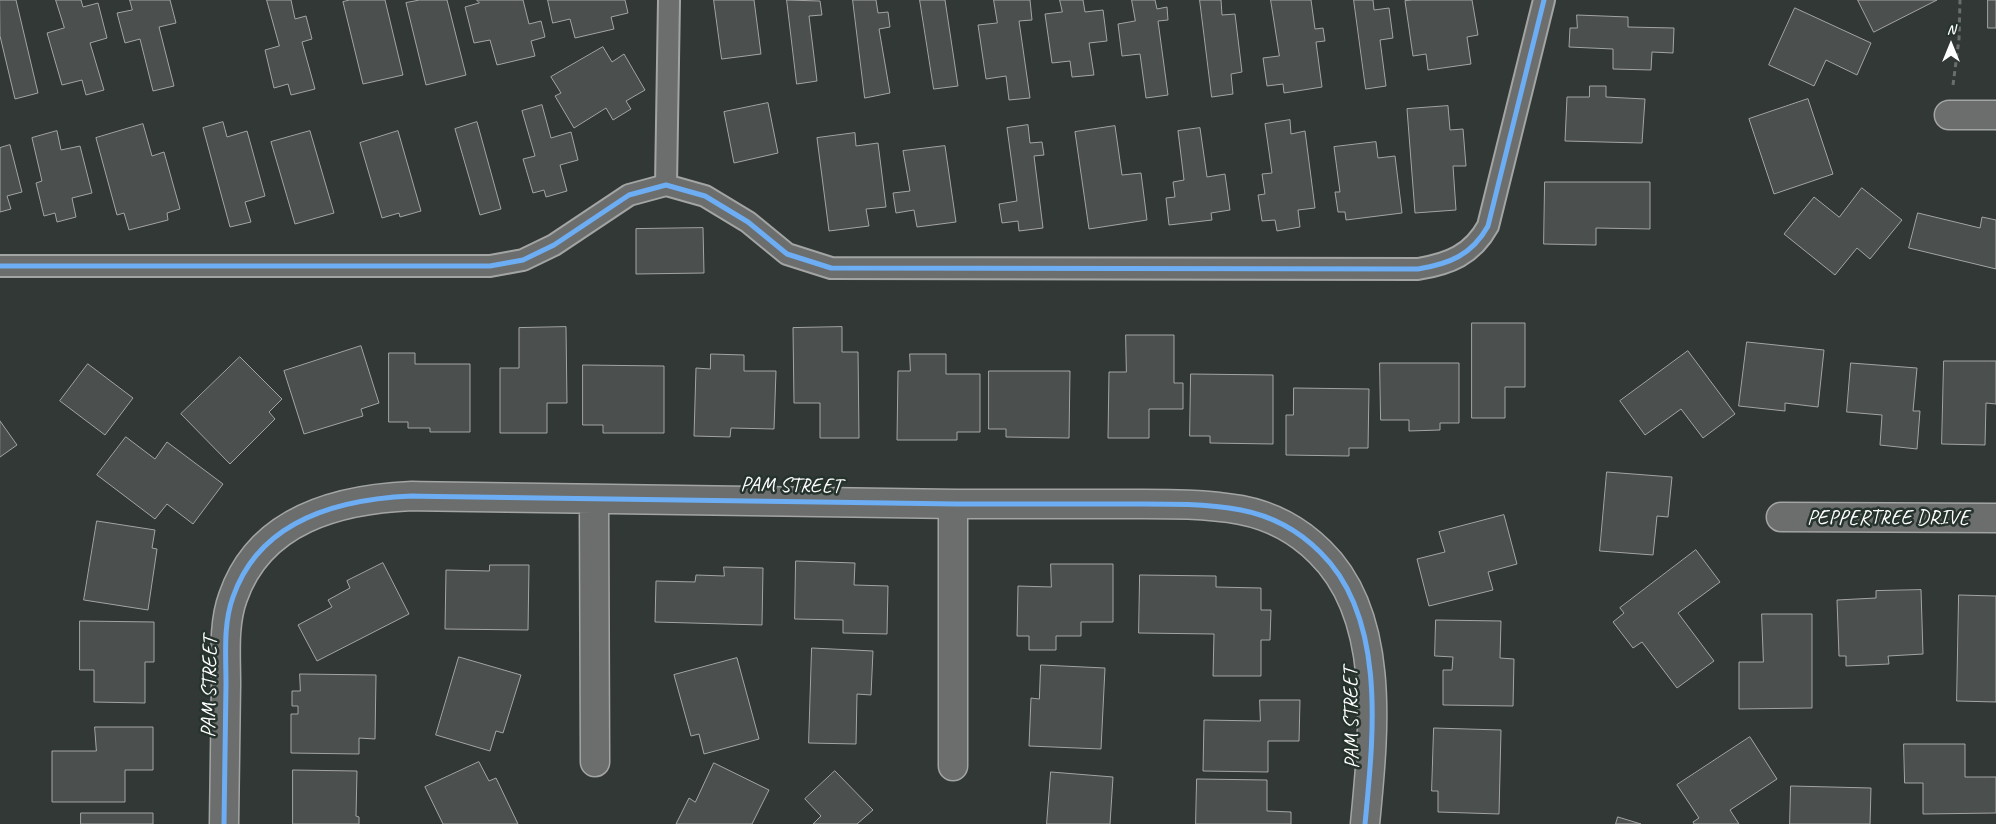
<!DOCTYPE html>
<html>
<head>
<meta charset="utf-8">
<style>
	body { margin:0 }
	#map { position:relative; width:1996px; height:824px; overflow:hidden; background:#323835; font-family:Caveat,sans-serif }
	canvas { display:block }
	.north { position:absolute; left:1926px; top:20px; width:50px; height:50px; -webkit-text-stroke:4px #26332d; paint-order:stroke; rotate:0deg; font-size:14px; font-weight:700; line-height:20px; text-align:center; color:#fff }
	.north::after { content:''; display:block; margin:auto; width:18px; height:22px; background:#fff; clip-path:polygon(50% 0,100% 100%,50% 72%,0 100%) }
</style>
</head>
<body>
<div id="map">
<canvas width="1996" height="824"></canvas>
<div class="north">N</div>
</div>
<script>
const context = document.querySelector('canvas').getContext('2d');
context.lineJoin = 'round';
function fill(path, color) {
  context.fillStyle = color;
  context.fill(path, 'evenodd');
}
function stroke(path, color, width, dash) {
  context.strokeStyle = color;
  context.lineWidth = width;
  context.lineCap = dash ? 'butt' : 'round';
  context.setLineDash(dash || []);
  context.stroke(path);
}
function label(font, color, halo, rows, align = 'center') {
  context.font = font + ' Caveat,sans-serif';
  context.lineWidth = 5;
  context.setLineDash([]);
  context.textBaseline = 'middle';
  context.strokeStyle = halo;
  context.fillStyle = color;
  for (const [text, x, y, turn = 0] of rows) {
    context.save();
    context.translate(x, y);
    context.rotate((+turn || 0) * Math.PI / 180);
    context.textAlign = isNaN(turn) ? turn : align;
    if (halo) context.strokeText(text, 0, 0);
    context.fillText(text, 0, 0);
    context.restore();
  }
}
const building = new Path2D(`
	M0,0h16l22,93 -23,6 -15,-63z
	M56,0h25l2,7 15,-4 9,35 -17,5 14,47 -18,5 -4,-15 -20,5 -15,-52 17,-5z
	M130,0h40l6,23 -17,4 15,59 -21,5 -13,-52 -15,4 -8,-30 15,-3z
	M267,0h24l4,19 11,-3 6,23 -10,3 13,47 -24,6 -3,-11 -14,4 -9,-38 14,-4z
	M350,0h35l18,75 -40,9 -20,-82z
	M420,0h27l19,75 -40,10 -20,-82z
	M477,0h46l6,24 12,-3 4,16 -14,4 4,15 -38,9 -7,-25 -16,3 -9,-36 14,-4z
	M548,0h77l3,13 -17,4 3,12 -39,9 -5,-19 -17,4z
	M714,0h40l7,54 -39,5z
	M787,0l33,1 2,14 -13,1 8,65 -20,3z
	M853,0h23l2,13 10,-1 2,15 -11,2 11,64 -25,5z
	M920,0h25l13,86 -24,3z
	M994,0h36l2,20 -13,1 11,77 -21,2 -3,-24 -20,3 -8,-54 19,-2z
	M1060,0h23l2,12 18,-2 4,31 -18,2 5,32 -22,2 -2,-16 -18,2 -7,-49 17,-2z
	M1132,0h23l2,9 10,-2 1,13 -10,1 10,74 -22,3 -6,-44 -18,2 -4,-32 17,-3z
	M1200,0h21l1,15 13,-1 7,58 -11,2 2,20 -21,3z
	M1271,0h40l4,29 8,-1 2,13 -9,1 6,45 -38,6 -1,-9 -16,2 -4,-28 16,-2z
	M1354,0h19l1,10 15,-2 4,30 -13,2 6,46 -20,3z
	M1413,0h59l6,35 -11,2 4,27 -43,6 -2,-16 -13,2 -8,-55z
	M1858,0h79l-63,32z
	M1988,0h8v28h-8z
	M1795,8l76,35 -14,32 -31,-15 -12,26 -45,-21z
	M1577,15l51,2v10l46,1 -1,25 -21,-1 -1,18 -38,-1v-20l-44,-2 1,-19h7z
	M603,47l9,15 12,-8 21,36 -19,11 5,8 -18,11 -7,-12 -32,20 -19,-32 6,-3 -10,-16z
	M1590,86h16v11l39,2 -3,44 -77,-2 2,-44h22z
	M1808,99l25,75 -59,20 -25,-75z
	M768,103l10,50 -44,10 -10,-51z
	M542,105l9,33 20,-6 7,28 -18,5 7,26 -21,6 -2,-7 -11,3 -10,-34 12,-3 -13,-45z
	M1448,106l2,24 13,-1 3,37h-13l3,44 -41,3 -8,-104z
	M1290,120l1,14 14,-3 10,77 -17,2 2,17 -23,4 -2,-11 -13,1 -4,-26 7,-1 -3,-20 10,-1 -7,-49z
	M223,122l4,15 20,-6 18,65 -20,6 6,20 -21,5 -27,-99z
	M477,122l24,87 -21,6 -25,-86z
	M143,124l9,32 12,-4 16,57 -13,4 1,7 -39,10 -5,-17 -7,2 -21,-77z
	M1028,125l2,18 12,-1 2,13 -10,1 9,72 -24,3 -1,-10 -16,2 -3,-19 18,-3 -10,-73z
	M1115,126l7,49 19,-2 6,47 -58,9 -14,-97z
	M1200,128l7,49 18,-3 5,36 -19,3 1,7 -43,5 -3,-27 9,-1 -2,-15 11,-2 -6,-49z
	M57,131l4,19 19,-4 12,47 -20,5 4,19 -19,5 -2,-9 -11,3 -8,-33 6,-2 -10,-43z
	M310,131l24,82 -39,11 -24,-82z
	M398,131l23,80 -21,6 -1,-4 -17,5 -22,-75z
	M855,133l1,13 22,-3 8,64 -20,2 3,17 -40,5 -12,-93z
	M1376,142l2,16 17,-2 7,57 -56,7 -1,-8h-7l-3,-20h5l-6,-45z
	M10,145l12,47 -15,4 4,13 -11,3v-64z
	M945,146l11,76 -39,5 -3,-17 -18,3 -3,-20 17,-2 -7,-40z
	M1545,182h105v47l-54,-1v17l-52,-1z
	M1862,188l40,32 -32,39 -13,-11 -22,27 -51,-41 30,-37 25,20z
	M1918,213l62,15 2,-11 14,3v49l-87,-21z
	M703,228l1,45 -68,1v-45z
	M1472,323h53v64h-20v31h-33z
	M566,327l1,76h-20v30h-47v-65h19v-40z
	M842,327v25h16l1,86h-39v-35h-26l-1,-75z
	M1126,335h48v48h9v26h-34v29h-41l1,-66h17z
	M1747,342l77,8 -6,57 -33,-4v8l-46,-5z
	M361,346l18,57 -18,6 2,7 -59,18 -20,-63z
	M1688,351l47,63 -32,24 -22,-29 -36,26 -25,-34z
	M389,353h26v11h55v68h-40v-4h-22v-6h-19z
	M711,354l33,1v16h32l-2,58 -43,-1 -1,9 -36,-1 2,-68 14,1z
	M910,354h36v20h34v58h-23v8h-60l1,-69h12z
	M240,357l42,42 -13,13 6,7 -45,45 -49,-50z
	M1944,361h52v43l-10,-1 -1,42 -43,-1z
	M1380,363h79v60h-19v7l-31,1v-11h-28z
	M1851,363l66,5 -4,43h7l-3,38 -37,-4 2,-30 -35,-3z
	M88,364l45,34 -28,37 -45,-34z
	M583,365l81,1v67h-61v-8h-20z
	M989,371h81l-1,67 -63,-1v-8h-17z
	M1191,374l82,1v69l-63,-1v-7h-20z
	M1294,388l75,1 -1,59h-19v8l-63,-1v-40h7z
	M0,421l17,24 -17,12z
	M126,437l29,22 12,-17 56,42 -30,40 -26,-20 -12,15 -58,-44z
	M1607,472l65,5 -4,40 -11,-1 -4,39 -53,-4z
	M1504,515l13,49 -29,8 5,18 -64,16 -12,-47 28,-7 -6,-20z
	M97,521l58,9 -3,18 5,1 -9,61 -64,-10z
	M1696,550l24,32 -42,31 36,48 -37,27 -35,-46 -9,6 -20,-26 11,-9 -4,-5z
	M796,561l59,2 -1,22 34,1 -1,48 -44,-1v-13l-48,-1z
	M383,563l26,51 -92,47 -19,-36 34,-18 -4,-7 22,-12 -3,-7z
	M1051,564h62v58h-32v14h-25v14h-27v-14h-12l1,-50 33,1z
	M490,565h39l-1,65 -83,-1 1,-59 43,1z
	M724,567l39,1 -1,57 -107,-3 1,-41 39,1 1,-7 28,1z
	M1140,575l76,1v11l45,1v22h10l-1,30h-9v36h-48l1,-42 -75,-1z
	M1921,590l2,64 -35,2 1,8 -43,2v-10h-7l-2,-56 39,-2v-7z
	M1959,595l37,1v106l-39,-1z
	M1762,614h50v94l-73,1v-47h24z
	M1436,620l65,1 -1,37 14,1 -1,47 -70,-1v-35h9l1,-13 -18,-1z
	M80,621l74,1v40h-9v41l-51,-1v-32h-14z
	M812,648l61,3 -2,44 -14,-1 -1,50 -47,-1z
	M459,657l62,18 -18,58 -7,-2 -6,20 -54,-16z
	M737,658l22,81 -55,15 -5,-20 -8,2 -17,-61z
	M1041,665l64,3 -4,81 -72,-3 2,-48 8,1z
	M300,674l76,1 -1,64 -16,-1v16l-68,-1v-39h7v-8h-6v-15h8z
	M1260,700h40l-1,41h-31v31l-65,-1 1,-51 56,1z
	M95,727h58v43h-28v32h-73v-51h44z
	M1434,728l67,2 -2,84 -61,-2v-21h-6z
	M1750,737l27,42 -47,31 9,14h-45l-1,-2 6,-4 -22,-33z
	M1904,744h61v33h31v36l-73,1v-31h-18z
	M479,762l10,19 7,-3 22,46h-75l-18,-37z
	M714,763l55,27 -17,34h-76l13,-26 6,4z
	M293,770l64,1 -1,45 3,1v7h-66z
	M835,771l38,39 -16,14h-44l8,-8 -16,-17z
	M1051,772l62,5 -3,47h-63z
	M1197,779l70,1v31l24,1v12h-95z
	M1791,786l80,2 -1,36h-80z
	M81,813h72v11h-72z
	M1618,817l23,7h-25z`);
fill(building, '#4b4f4d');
stroke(building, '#a3a5a4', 1);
const lane = new Path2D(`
	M666,185l3,-185
	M0,266h490l33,-6 31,-15 75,-50 37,-10 39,11 43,26 39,32 44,14 587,1c31,-5 54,-14 70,-43l56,-226`);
const street = new Path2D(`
	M1949,115h47
	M594,499l1,263
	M953,504v262
	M1781,517l215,1
	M224,824c1,-47 1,-94 2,-140 0,-28 -3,-60 7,-87 27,-78 106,-98 179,-101 182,3 364,7 545,8 55,0 109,0 164,0 40,0 81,-1 120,6 31,6 57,20 79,42 68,66 53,187 45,272`);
stroke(lane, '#a3a5a4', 24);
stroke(street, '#a3a5a4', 31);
stroke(new Path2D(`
	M1953,85l6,-46 1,-39`), '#6a6e6c', 3, [5, 4]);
stroke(lane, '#6b6e6d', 20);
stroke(street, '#6b6e6d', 28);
stroke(new Path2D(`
	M0,266h490l33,-6 31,-15 75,-50 37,-10 39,11 43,26 39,32 44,14 587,1c31,-5 54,-14 70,-43l56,-226
	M224,824c1,-47 1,-94 2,-140 0,-28 -3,-60 7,-87 27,-78 106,-98 179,-101 182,3 364,7 545,8 55,0 109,0 164,0 40,0 81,-1 120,6 31,6 57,20 79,42 68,66 53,187 45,272`), '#6dadf4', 5);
label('21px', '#fff', '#26332d', [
	["PAM STREET",791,486,1],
	["PEPPERTREE DRIVE",1888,518],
	["PAM STREET",210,687,-89],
	["PAM STREET",1352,718,-91]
]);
</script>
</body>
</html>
